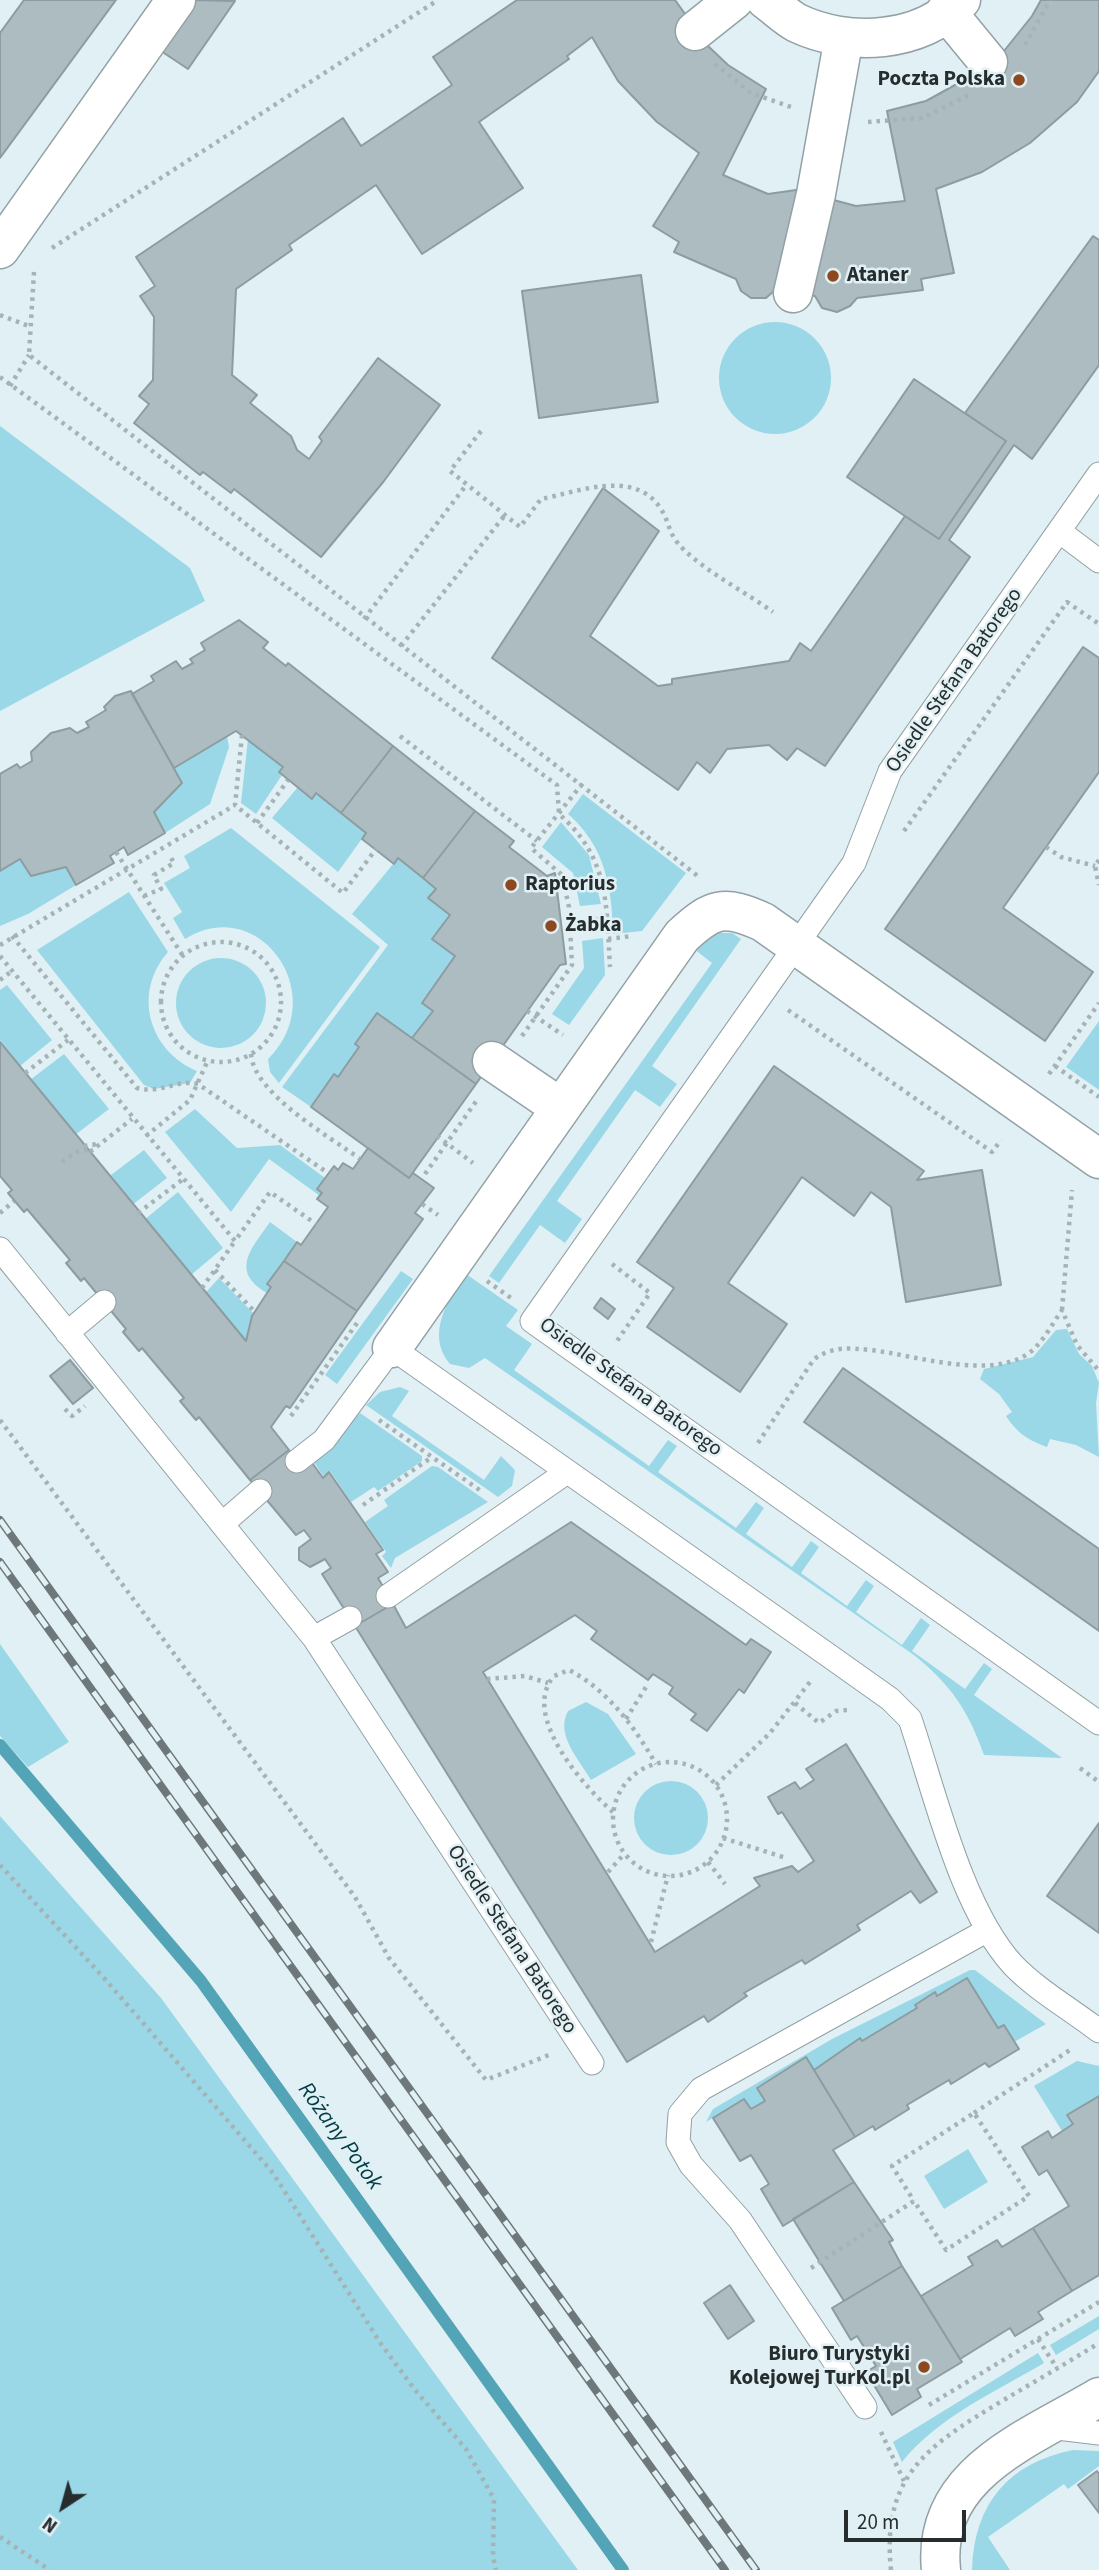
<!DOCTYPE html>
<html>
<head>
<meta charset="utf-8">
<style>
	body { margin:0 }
	#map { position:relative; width:1099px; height:2570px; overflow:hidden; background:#e0f0f4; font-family:"Source Sans 3",sans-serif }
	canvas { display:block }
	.north { position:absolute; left:28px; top:2472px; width:70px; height:70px; -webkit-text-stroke:5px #e0f0f4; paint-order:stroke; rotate:216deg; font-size:19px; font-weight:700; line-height:28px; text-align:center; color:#272d2e }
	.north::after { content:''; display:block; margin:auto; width:24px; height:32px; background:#272d2e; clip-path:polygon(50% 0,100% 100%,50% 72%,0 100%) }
	.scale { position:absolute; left:844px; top:2510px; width:122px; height:32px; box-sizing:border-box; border:4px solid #272d2e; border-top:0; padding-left:9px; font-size:21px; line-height:24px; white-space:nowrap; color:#272d2e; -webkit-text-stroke:5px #e0f0f4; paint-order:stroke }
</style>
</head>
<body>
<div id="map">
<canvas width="1099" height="2570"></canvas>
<div class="north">N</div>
<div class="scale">20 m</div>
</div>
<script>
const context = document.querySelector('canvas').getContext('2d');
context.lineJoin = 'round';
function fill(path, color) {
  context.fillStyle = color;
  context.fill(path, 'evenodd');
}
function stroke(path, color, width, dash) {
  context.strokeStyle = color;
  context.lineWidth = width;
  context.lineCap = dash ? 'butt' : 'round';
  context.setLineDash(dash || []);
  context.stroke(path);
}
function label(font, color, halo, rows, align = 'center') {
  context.font = font + ' "Source Sans 3",sans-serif';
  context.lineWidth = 5;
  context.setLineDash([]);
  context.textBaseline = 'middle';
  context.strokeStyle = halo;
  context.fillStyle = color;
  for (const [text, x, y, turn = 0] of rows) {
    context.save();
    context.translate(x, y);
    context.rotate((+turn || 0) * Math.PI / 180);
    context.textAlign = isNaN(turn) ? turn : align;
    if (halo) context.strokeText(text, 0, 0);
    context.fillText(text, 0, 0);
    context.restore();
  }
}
fill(new Path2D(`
	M719 378a56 56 0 1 1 112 0a56 56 0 1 1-112 0Z
	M0,426l190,142 15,33 -205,110z
	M227,736l2,11 -19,57 -45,29 -11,-21 28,-29 -8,-15z
	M248,739l35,28 -4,5 3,3 -26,39 -15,-11z
	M298,787l14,11 4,-5 50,40 -28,39 -66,-54z
	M583,794l103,79 -44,58 -29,3c-1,-47 -8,-88 -45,-120z
	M561,822l28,33 12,49 -21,2 -7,-33 -31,-26z
	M231,828l149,119 -101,136 -9,-11 -2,-13c65,-63 -9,-167 -83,-120l-12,-21 9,-6 -18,-29 26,-15 -6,-12z
	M398,858l38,31 -8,9 22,17 -18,23 23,18 -33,46 11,9 -21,27 -35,-24 -22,30 4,3 -21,30 -4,-3 -23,33 -29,-20 106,-142 -36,-31z
	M20,859l11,17 35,-9 10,18 -48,29 -28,12v-55z
	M129,892l39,60c-36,41 -19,99 29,119l-7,12 -36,6 -10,-4 -107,-135z
	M718,933h14l9,6 -89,127 25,18 -17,23 -25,-17 -78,111 25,18 -17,24 -25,-18 -41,58 -10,-7 223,-313 -23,-18 16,-9z
	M603,938l2,37 -36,50 -17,-11 32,-46 -2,-27z
	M176 1003a45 45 0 1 1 90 0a45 45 0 1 1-90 0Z
	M7,985l45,55 -32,26 -20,-26v-50z
	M1099,1021v69l-33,-23z
	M64,1054l45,55 -34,26 -45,-55z
	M195,1109l42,39 43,-3 45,33 -8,11 5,4 -2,3 -51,-37 -38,53 -66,-80z
	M144,1150l23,28 -35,27 -21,-30z
	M178,1192l45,56 -32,27 -47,-55z
	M270,1222l27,20 -29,42 3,3 -4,6c-38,-22 -15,-45 3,-71z
	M401,1271l12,8 -76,105 -12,-9z
	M466,1274l52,36 -12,16 26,18 -18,26 135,96 19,-26 9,6 -19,26 78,56 20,-26 8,6 -18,26 46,33 19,-26 8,6 -18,26 46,33 19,-26 8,6 -18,26 46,33 19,-27 9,7 -18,26 53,38 19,-26 8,6 -18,26 88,63 -78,-3c-16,-45 -33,-70 -70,-100l-429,-297 -16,10 -19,-4c-25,-29 -2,-65 16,-90z
	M219,1278l35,36 -8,27 -40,-49z
	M1067,1329l12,25 13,12 7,17 -3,20 3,54 -23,-12 -26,-6 -3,8c-19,-7 -30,-14 -41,-31l6,-4 -13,-18 -19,-15 4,-10 49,-12 23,-27z
	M400,1387l9,4 -17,25 92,64 17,-24 14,14 -3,16 -14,11 -132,-92 14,-13z
	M360,1413l62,43v5l-44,30 -4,-4 -23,15 -21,-31 -7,5 -9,-14z
	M432,1466l6,1 50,35 -93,56 -4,10 -9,-12 4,-4 -21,-30 23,-16 -4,-6z
	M0,1644l69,98 -41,25 -28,-31z
	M586,1702l22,12 28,40 -45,26c-12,-21 -36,-45 -23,-69z
	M634 1818a37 37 0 1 1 74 0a37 37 0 1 1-74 0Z
	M0,1816l161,182 417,572h-578z
	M970,1970h5l71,54 -32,18 -10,-17 -6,3 -31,-50 -30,18 -2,-3 -19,12 1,3 -55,33 -3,-3 -45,32 -8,-13 -49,30 8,14 -14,8 -7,-10 -38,23 7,-13 119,-70z
	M1077,2061l22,5v30l-31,18 5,10 -11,7 -28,-45z
	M968,2149l20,33 -44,27 -20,-33z
	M1099,2316v13l-43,26 -6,-10z
	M1038,2353l6,10c-49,29 -106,54 -142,99l-9,-20z
	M1073,2450l26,1v15l-31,23 -4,-5 -76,53 22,33h-38c2,-66 36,-107 101,-120z`), '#9ad8e7');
stroke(new Path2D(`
	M0,1745l201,236 422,589`), '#53a4b6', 12);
const building = new Path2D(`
	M24,0h92l-116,158v-125z
	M192,0l43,1 -47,68 -30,-20z
	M517,0h158l33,46 20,19 38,24 -43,86 45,19 28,-4 60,16 49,-5 -18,-90 39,-10 38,-21 40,-29 28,-35 9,-16h58v71l-22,31 -47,41 -48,29 -46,17 18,84 -33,6 2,11 -66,8 -7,8 -13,6 -15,-4 -7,-12 -40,-6 -9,8h-15l-10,-7 -5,-12 -62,-27 5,-10 -26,-16 46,-73 -42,-31 -39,-41 -26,-44 -25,19 2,3 -90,63 44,66 -101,66 -46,-69 -87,60 3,5 -56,39 -4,86 25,20 -7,8 41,33 6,14 12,9 13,-18 -3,-4 59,-79 62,47 -56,76 -63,76 -87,-68 -3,4 -28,-21 -3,3 -66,-52 15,-19 -10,-8 14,-16 1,-63 -14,-21 15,-10 -19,-29 207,-139 18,28 91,-61 -19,-28z
	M1093,236l6,4v125l-67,94 -18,-14 -65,95 21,17 -145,209 -28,-18 -10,12 -18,-15 -42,4 -17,24 -13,-11 -19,28 -186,-132 111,-170 56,43 -69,105 68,50 14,-2v-5l117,-18 11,-18 11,8 94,-135 34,23 67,-98 -41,-28z
	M641,275l17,127 -119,16 -17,-127z
	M914,379l92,62 -67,98 -92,-62z
	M239,620l29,22 -5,6 23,18 2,-3 105,83 -52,67 -25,-20 -4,6 -33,-27 4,-5 -47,-36 -62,37 -42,-74 22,-13 -3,-5 25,-15 6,8 11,-6 -3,-4 15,-9 -4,-7z
	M1083,647l16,11v114l-96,136 90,64 -48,69 -160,-112z
	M131,691l51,92 -28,29 11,21 -37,22 -4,-8 -14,9 4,7 -38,22 -10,-18 -35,9 -11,-17 -20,12v-97l17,-10 3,4 12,-7 -1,-9 20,-19 19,-5 7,5 12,-6 -3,-5 20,-12 -2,-3 11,-11z
	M393,746l82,65 -52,67 -25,-20 -4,6 -32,-25 4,-6 -25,-20z
	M475,811l39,30 -5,6 38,29 8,-3 11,91 -6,1 -84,119 -64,-46 21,-27 -11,-8 33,-47 -23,-17 18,-24 -22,-17 8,-9 -13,-11z
	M377,1013l99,71 -67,94 -98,-71 23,-33 4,3 21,-30 -4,-3z
	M0,1042l246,299 6,-25 19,-29 -4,-3 17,-23 73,50 -67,97 -4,-2 -15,21 18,23 -39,30 -51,-63 -3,3 -16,-19 4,-3 -42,-50 -3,3 -16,-19 3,-3 -42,-51 -3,3 -15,-18 4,-3 -43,-51 -3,3 -16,-19 4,-3 -12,-14z
	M774,1066l150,105 -7,9 65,-10 19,115 -95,17 -15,-95 -20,-15 -17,24 -52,-39 -74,106 59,41 -47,68 -93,-65 27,-39 -37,-26z
	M368,1148l41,30 4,-5 21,15 -19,25 8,6 -66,92 -73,-50 13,-19 4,3 27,-38 -11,-8 5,-6 -5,-4 17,-23 4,4 5,-7 10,6z
	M601,1298l14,11 -7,10 -14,-11z
	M70,1360l23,28 -20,16 -23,-28z
	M843,1368l256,181v82l-295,-209z
	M289,1450l8,11 13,-1 13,18 6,-6 54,78 -7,4 12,18 -10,6 15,26 -38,22 -33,-52 9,-6 -6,-9 -15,8 -11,-7v-12l12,-9 -7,-9 -8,5 -46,-55z
	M571,1522l175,123 5,-6 20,13 -27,41 -5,-4 -32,42 -16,-11 5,-6 -27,-20 4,-7 -20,-13 -5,6 -57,-41 6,-8 -22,-16 -92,57 172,280 105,-66 -6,-8 38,-12 6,6 16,-11 -32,-49 -4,2 -10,-17 27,-15 5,7 14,-9 -8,-11 40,-25 91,148 -17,11 -9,-12 -54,34 3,5 -55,34 -3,-4 -58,33 3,3 -39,26 -4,-6 -77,46 -272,-436 38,-22 13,24z
	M1099,1823v110l-52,-37z
	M967,1978l31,50 6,-3 15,24 -30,18 -4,-4 -34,21 -2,-4 -42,25 2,4 -34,21 -2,-4 -18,11 -41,-67 46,-32 2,3 55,-33 -2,-3 20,-13 2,4z
	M806,2057l49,80 -22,13 21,32 -71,44 -22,-37 8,-5 -18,-29 -11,6 -27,-43 31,-19 7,10 14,-8 -8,-13z
	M1099,2096v179l-27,16 -39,-63 36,-22 -22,-36 -8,5 -17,-28 26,-16 4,7 21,-14 -6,-9z
	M854,2182l39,58 -4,2 13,24 -58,35 -51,-82z
	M1033,2228l39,63 -34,21 5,7 -28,17 -5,-8 -50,31 -39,-63 52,-31 -5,-8 29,-17 5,7z
	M902,2266l60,96 -45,27 4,8 -29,18 -26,-43 10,-6 -19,-30 -6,4 -19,-32z
	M730,2285l24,36 -26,18 -24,-36z
	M1097,2471l2,3v39l-21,-28z`);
fill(building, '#adbcc0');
stroke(building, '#8d9ca0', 2);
const service = new Path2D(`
	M1099,474l-209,297 -36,92 -322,458 567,402
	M1059,531l40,30
	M0,1249l314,389 278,425
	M67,1333l37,-31
	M297,1461l27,-21 68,-92 436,307 62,44 20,20c25,74 51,189 103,246 24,25 59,45 86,66
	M222,1524l38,-33
	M388,1596l179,-124
	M314,1638l36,-20
	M865,2407l-125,-187 -49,-55 -13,-23 2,-28 21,-25 285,-158
	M1049,2427l50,6`);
const minor = new Path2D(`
	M766,0c10,7 20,17 31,23 50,24 125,21 164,-23
	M946,11l42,51
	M695,31l39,-31
	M0,249l176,-249
	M793,293l23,-99 28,-157
	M492,1061l69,47
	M392,1348l290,-412c30,-28 42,-32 81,-14l336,237`);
const tertiary = new Path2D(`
	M941,2570c-10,-97 88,-131 158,-173`);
stroke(service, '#92a1a5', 25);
stroke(minor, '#92a1a5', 41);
stroke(tertiary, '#92a1a5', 41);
stroke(new Path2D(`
	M1025,45l25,-45
	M715,64l36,29 40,14
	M868,122l54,-4 47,-23
	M52,248l386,-248
	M34,272l-5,83 670,522
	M0,315l31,12
	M0,377l557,408 2,29c51,45 47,90 51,153
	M10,386l19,-31
	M481,431l-31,40 70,56 21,-28c37,-7 94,-31 120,10 10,16 6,24 23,41 26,24 61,42 89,62
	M364,619l103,-135
	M401,646l104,-131
	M242,735l-7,70 108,88 33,-44
	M400,736l137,105
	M257,823l31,-43
	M904,831l163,-229 32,22
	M1046,847l15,10 34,9
	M116,852l67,104
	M1099,860l-4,6 4,19
	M144,896l17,-7 -7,-14 20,-12 -5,-9
	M570,922l36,-3
	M12,936l125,152c26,6 38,-9 61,-4l127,87
	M608,939l24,-3
	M161 1002a60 60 0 1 1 120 0a60 60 0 1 1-120 0Z
	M0,945l235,-140
	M0,956l235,285 35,-49 46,32
	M0,980l12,-9
	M788,1010l204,142 9,-12
	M527,1011l36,24
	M522,1036l50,-71 -3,-58 -7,-32 -31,-27 51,-64
	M251,1054c3,40 78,82 109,105
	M1055,1066l44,31
	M25,1073l43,-33
	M1049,1074l50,-71
	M146,1136l44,-36 18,-40
	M437,1136l36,27
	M84,1146l13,-2
	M90,1152l42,-33
	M62,1162l14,-10 17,-3
	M425,1174l52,-74
	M422,1204l16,11
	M0,1213l14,-12
	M138,1213l44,-33
	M612,1264l38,29 -33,48
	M215,1270l40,42
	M487,1281l24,17
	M202,1288l33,-47
	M1062,1310l10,-120
	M65,1409l7,7 13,-10
	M291,1416l66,-93
	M0,1420l355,477 34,61 97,122 63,-25
	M379,1420l102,71
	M758,1443l56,-84c19,-13 35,-11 57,-9 44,5 126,33 163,-1 11,-11 19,-26 28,-39l15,35 22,26
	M363,1505l69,-48
	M487,1679l38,-3 23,7
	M795,1703l24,20 17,-12 12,-1
	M626,1719l20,-32
	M613 1819a57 57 0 1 1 114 0a57 57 0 1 1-114 0Z
	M1080,1768l19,14
	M716,1785l54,-52 40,-51
	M613,1812c-29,-25 -93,-97 -59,-136l15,-6c39,20 66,58 87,94
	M723,1838l63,20
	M708,1862l17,22
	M0,1865l104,113 169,195 108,171 34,46 51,59 28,50 -1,57 3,14
	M608,1872l17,-19
	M651,1942l17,-67
	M974,2113l96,-63
	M811,2268l103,-67 32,49 83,-54 -55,-83 -82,53 22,35
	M1038,2339l19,29
	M929,2405l170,-103
	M881,2432l23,49
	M0,2537l50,33
	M891,2570c-10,-95 38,-125 111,-169 32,-19 65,-38 97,-58`), '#a6b3b6', 4.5, [3.5, 5]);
stroke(service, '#fff', 23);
stroke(minor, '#fff', 38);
stroke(tertiary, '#fff', 38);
const rail = new Path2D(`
	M0,1520l756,1050
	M0,1562l725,1008`);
stroke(rail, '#6e787a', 8);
stroke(rail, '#e0f0f4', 5, [16]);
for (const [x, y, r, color] of [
	[1019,80,7,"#8d4820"],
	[833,276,7,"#8d4820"],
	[511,885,7,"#8d4820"],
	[551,926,7,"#8d4820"],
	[924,2367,7,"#8d4820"]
]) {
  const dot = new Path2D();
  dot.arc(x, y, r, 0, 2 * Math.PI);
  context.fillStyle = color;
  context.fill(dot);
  stroke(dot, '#e0f0f4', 2.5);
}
label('bold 21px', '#272d2e', '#e0f0f4', [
	["Poczta Polska",1005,80,"right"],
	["Ataner",847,276],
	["Raptorius",525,885],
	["Żabka",565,926],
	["Biuro Turystyki",910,2355,"right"],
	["Kolejowej TurKol.pl",910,2379,"right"]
], 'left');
label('21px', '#272d2e', '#e0f0f4', [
	["Osiedle Stefana Batorego",955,681,-55],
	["Osiedle Stefana Batorego",630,1388,36],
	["Osiedle Stefana Batorego",511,1940,57]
]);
label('italic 23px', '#043c46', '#e0f0f4', [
	["Różany Potok",339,2137,54]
]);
</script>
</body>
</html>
